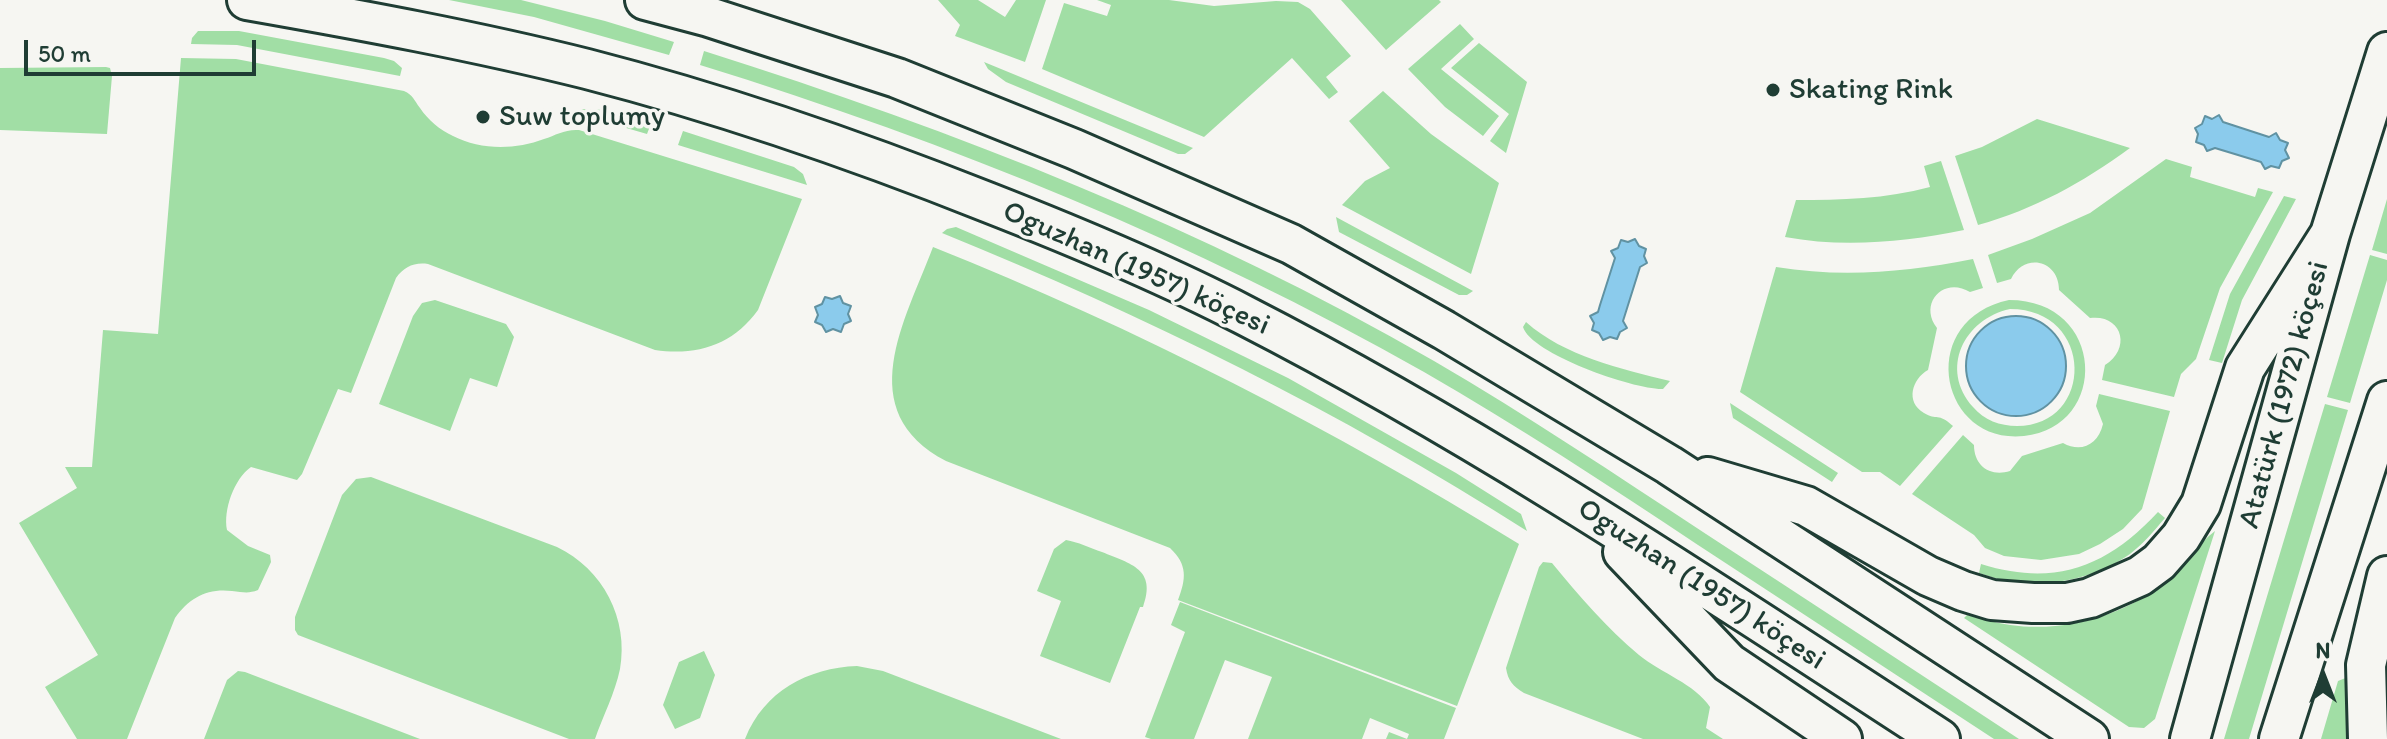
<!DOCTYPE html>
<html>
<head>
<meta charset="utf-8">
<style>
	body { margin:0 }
	#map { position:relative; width:2387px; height:739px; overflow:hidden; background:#f6f6f2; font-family:Itim,sans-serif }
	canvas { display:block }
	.north { position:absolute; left:2283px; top:635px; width:80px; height:80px; -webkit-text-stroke:6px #f6f6f2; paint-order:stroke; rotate:0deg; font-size:22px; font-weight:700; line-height:32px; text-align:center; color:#1f3d34 }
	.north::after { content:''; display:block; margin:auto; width:28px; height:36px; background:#1f3d34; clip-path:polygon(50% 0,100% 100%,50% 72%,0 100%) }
	.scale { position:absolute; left:24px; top:40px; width:232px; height:36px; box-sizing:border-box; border:4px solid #1f3d34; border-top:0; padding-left:10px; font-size:24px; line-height:28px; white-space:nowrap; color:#1f3d34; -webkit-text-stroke:6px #f6f6f2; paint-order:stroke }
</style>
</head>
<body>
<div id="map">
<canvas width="2387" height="739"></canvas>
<div class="north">N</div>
<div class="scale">50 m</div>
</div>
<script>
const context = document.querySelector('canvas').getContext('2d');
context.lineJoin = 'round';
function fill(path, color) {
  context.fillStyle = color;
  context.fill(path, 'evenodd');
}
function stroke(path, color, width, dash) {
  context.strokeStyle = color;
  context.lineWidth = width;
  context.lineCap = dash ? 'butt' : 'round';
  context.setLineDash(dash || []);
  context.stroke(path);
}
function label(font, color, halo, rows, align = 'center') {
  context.font = font + ' Itim,sans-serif';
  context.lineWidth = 7;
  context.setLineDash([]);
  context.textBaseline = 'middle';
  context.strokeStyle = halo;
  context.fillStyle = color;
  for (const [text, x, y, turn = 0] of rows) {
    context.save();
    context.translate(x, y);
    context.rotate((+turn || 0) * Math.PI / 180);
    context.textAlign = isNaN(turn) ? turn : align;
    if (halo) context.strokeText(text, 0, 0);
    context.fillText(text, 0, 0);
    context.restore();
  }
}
fill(new Path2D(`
	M449,0h72l84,21 69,21 -5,13 -135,-38z
	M938,0h40l27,17 11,-17h30l-21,62 -70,-26 5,-11z
	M1097,0h72l45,6 62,-5 22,1 12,7 41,47 -25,21 12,15 -9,7 -37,-41 -88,79 -162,-68 22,-66 43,13 4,-11z
	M1341,0h98l2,2 -55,48z
	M1460,24l14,15 -33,30 58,47 -16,20 -38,-29 -37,-38z
	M198,31h41l145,27 10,3 8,7 -2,8 -163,-31 -46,-1 1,-6z
	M1479,43l48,39 -21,71 -16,-12 19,-27 -58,-46z
	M704,51c253,80 500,177 730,310 93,54 182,114 272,173 105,68 209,137 313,205h-25c-99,-65 -197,-129 -296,-194 -90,-60 -180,-119 -274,-173 -229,-130 -472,-229 -724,-307z
	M181,58l55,1 168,32c9,4 10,9 16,17 8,12 20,22 33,28 27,14 62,14 91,3 12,-4 21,-10 35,-9l223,69 -44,111c-25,35 -61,46 -103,40l-227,-86c-14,-2 -24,3 -32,14l-45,115 -13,-4 -36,85 -5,6 -46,-13c-17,12 -28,43 -24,63l21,16 22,9 1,7 -13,28c-10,4 -15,2 -26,1 -25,-3 -43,7 -57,27l-48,121h-50l-32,-52 53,-32 -79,-132 58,-35 -12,-21h27l11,-137 55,4z
	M984,62l209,86 -8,6h-7l-172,-72 -18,-13z
	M106,67l4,1 2,8 -5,58 -107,-4v-62z
	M1383,91l48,43 68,49 -28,91 -129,-69 23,-24 25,-13 -41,-47z
	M579,109l31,1 42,11 -5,13 -69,-20z
	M2037,119l93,29c-48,35 -95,61 -152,77l-23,-69 27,-9z
	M683,131l111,36 9,7 4,11 -129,-40z
	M2166,159l26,8 -2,10 65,20 3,-9 15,4 -53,96 -24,71 -15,15 -7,23 -72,-17 3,-15c27,-17 17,-51 -15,-47l-31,-28c0,-30 -35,-38 -48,-11l-14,4 -9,-28 44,-16 58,-26z
	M1941,161l23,69c-59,12 -120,18 -179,7l11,-37c45,0 90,-1 134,-13l-6,-21z
	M2284,196l12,3 -54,101 -20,63 -13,-3 21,-66z
	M2387,199v55l-15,-4z
	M1336,217l137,74 -6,4h-8l-120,-63z
	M956,227l193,83 139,68 168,95 65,41 6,17c-186,-119 -381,-215 -585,-298l5,-4z
	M933,247c205,82 398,181 586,297l-62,162 -279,-106c8,-21 10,-35 -8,-52l-224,-87c-95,-50 -41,-140 -13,-214z
	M2370,255l17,5v20l-37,123 -23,-6z
	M1973,259l10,29 -13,4c-26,-16 -52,11 -33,36l-9,42c-16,9 -23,32 -4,43 13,8 14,-1 29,13l-53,60 -20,-14h-18l-122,-80 36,-125c67,11 131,5 197,-8z
	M435,300l71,24 8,13 -17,50 -27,-9 -20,53 -71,-27 34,-88 9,-13z
	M2009,300c97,0 101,127 15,136 -85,9 -109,-116 -15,-136zM2010,309c85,0 85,117 7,117 -17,0 -33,-6 -44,-19 -34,-38 -9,-88 37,-98z
	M1526,322c38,34 95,47 144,59l-7,8c-28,1 -132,-35 -140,-62z
	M2099,394l71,17 -28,98 -19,20 -23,15 -21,10 -38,6 -37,-4 -19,-8 -11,-13 -62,-41 51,-59 11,10c0,21 16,32 36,26l12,-15 41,-13c18,10 35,2 40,-19l-7,-18z
	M1730,403l108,70 -6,9 -99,-64z
	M2325,404l23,6 -99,329h-25z
	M371,477l186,70c46,22 72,72 63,122 -5,24 -17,47 -25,70h-26l-271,-104 -3,-5v-13l47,-122 14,-16z
	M2158,512l7,6c-11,13 -22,26 -35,36 -44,31 -102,37 -151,19l2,-9c74,23 126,3 177,-52z
	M2215,531l-60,188 -11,9 -15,-1 -165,-109 3,-3c15,3 28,8 43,10 57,8 119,-10 162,-49 16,-14 26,-32 43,-45z
	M1066,540c12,2 24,8 36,12 29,12 55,17 41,55h-3l-30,76 -70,-27 21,-55 -24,-10 17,-42z
	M1543,562l9,1c27,33 55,65 87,92 22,18 56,29 71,52l-4,21 17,11h-80l-119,-46c-11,-7 -16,-12 -18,-25l33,-101z
	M1180,602l276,106 -12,31h-58l3,-7 18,7 2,-5 -39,-16 -8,21h-114l24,-62 -47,-17 -31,79h-43l-6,-2 40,-105 -14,-7z
	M704,651l11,24 -15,43 -25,11 -12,-24 16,-43z
	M857,666l26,5 178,68h-316c19,-48 63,-71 112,-73z
	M238,671l7,1 175,67h-216l23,-59z
	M2348,677l2,62h-29l17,-58z`), '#a1dea5');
const water = new Path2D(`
	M2219,115l4,7 46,15 7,-4 4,7 8,3 -3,7 4,8 -7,3 -3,7 -8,-2 -6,3 -4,-7 -46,-14 -8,3 -3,-6 -8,-3 2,-8 -3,-6 7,-4 3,-8 7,3z
	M1635,239l4,7 7,3 -2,7 3,7 -7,4 -17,54 4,7 -7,4 -3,7 -7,-2 -7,3 -4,-7 -7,-3 2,-7 -4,-7 8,-4 2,-7 15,-47 -4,-7 7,-3 3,-8 7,2z
	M840,296l3,7 8,3 -3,8 3,7 -7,3 -3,8 -8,-3 -7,3 -4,-7 -7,-3 3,-7 -3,-8 7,-3 3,-7 7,2z
	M1966 366a50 50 0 1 1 100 0a50 50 0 1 1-100 0Z`);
fill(water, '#8bcbec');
stroke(water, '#6092a2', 2);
const secondary = new Path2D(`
	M247,0c114,20 228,41 340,69 136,35 269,81 400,133 87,34 174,70 257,113 242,124 468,276 696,424
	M645,0l64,17 188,61 177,71 217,95 153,86 225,135 420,274
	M1708,477l98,29 122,70 35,15 29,9 41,3h34l23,-5 50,-22 19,-14 22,-25 20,-33 44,-136 85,-134
	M1623,552l106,111 113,76
	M2190,739l140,-505 57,-182
	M2279,739l108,-338
	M2368,739l-2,-74 21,-89`);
stroke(secondary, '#1f3d34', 44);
stroke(secondary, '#f6f6f2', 38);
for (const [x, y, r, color] of [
	[1773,90,8,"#1f3d34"],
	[483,117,8,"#1f3d34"]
]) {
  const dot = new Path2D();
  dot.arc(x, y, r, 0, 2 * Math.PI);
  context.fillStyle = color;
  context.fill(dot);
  stroke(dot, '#f6f6f2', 3);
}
label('30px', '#1f3d34', '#f6f6f2', [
	["Skating Rink",1789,90],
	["Suw toplumy",499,117]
], 'left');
label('30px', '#1f3d34', '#f6f6f2', [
	["Oguzhan (1957) köçesi",1136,269,24],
	["Atatürk (1972) köçesi",2285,395,-75],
	["Oguzhan (1957) köçesi",1701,585,33]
]);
</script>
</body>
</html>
